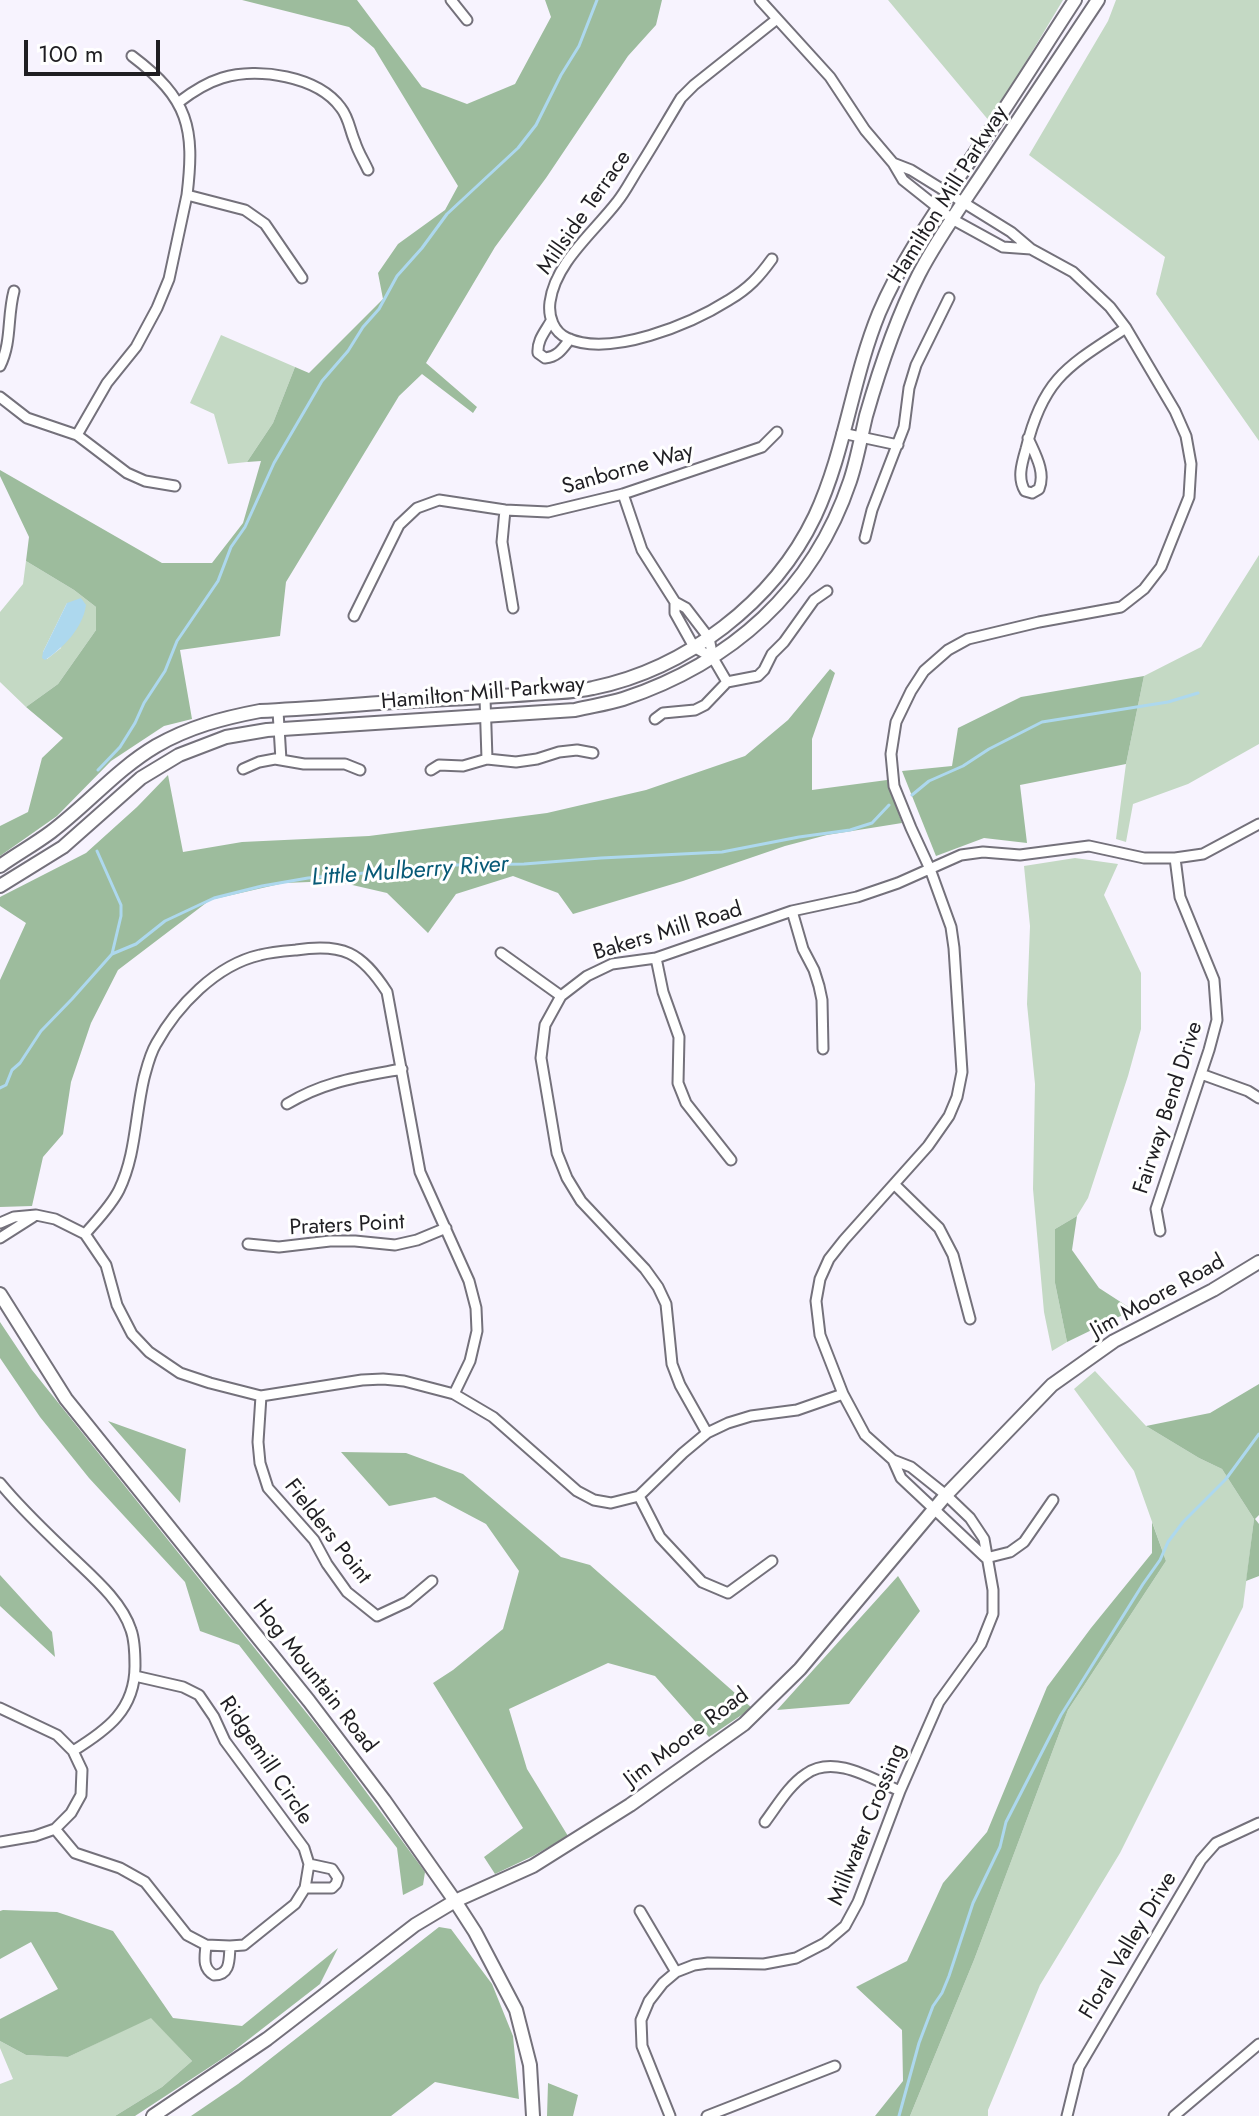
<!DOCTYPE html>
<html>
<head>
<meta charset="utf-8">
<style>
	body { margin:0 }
	#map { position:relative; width:1259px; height:2116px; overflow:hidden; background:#f7f3fe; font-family:Jost,sans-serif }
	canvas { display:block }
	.scale { position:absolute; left:24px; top:40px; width:136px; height:36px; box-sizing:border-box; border:4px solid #1f1e22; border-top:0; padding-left:10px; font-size:24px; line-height:28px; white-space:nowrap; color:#1f1e22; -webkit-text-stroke:6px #fff; paint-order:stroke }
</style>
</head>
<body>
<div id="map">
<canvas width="1259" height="2116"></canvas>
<div class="scale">100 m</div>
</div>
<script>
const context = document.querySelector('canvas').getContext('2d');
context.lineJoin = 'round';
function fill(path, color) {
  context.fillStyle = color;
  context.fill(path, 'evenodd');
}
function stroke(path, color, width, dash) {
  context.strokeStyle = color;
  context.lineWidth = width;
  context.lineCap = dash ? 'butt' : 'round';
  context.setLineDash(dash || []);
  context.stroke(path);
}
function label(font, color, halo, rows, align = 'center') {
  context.font = font + ' Jost,sans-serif';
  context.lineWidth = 6;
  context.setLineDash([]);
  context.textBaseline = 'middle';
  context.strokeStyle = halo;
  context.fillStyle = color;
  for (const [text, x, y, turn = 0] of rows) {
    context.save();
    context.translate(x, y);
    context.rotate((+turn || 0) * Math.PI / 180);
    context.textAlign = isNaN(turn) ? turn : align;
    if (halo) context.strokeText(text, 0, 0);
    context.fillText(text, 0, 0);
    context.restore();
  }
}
fill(new Path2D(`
	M888,0h175l-73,122z
	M1116,0h143v441l-103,-147 9,-37 -136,-102 79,-134z
	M221,335l74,32 -22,56 -26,39 -19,2 -14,-50 -24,-11z
	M1259,555v189l-71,40 -55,20 -7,38 -10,-3 10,-75 18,-88 57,-29z
	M26,561l48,29 22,17v23l-38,54 -32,23 -26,-25v-70l23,-28zM67,603l-6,45 -14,11 -4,-7z
	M1075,858l43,6 -14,31 37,78v56l-13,47 -40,122 -11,18 -22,13v54l12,59 -15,9 -8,-39 -11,-123 2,-105 -8,-80 3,-78 -6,-60z
	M1095,1371l51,55 53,32 23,11 32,50 -11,88 -123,246 -80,132 -52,125v6h-78l64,-156 94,-250 98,-149 -32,-90 -60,-82z
	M151,2017l41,44 -30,26 -47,29h-115v-32l13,-5 -13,-31v-7l26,14 42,2z`), '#c4d9c4');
fill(new Path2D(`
	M242,0h115l65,87 45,17 48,-20 36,-67 -6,-17h117l-6,25 -28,31 -82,122 -51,69 -69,116 51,44 -4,6 -51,-39 -23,22 -113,186 -6,54 -100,14 12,69 -28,7 -53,35 -54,55 -57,40v-30l28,-14 14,-54 21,-20 -37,-31 32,-23 38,-54v-23l-22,-17 -48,-29 3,-24 -29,-61v-6l162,93h50l31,-40 18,-62 -14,1 26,-39 22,-56 14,6 74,-74 -5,-26 20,-29 47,-34 13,-24 -84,-138 -25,-21z
	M830,669l5,4 -23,66v51l75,-10 15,43 -75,12 -42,11 -102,35 -110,33 -15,-21 -45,-17 -57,18 -28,39 -41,-40 -52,-12 -51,2 -74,17 -92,70 -27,53 -20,59 -8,52 -20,23 -11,49 -32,1v-227l26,-57 -26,-17v-9l86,-44 51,-46 31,-32 15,77 59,-10 127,-6 178,-23 99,-23 99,-34 43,-36z
	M1144,676l-18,88 -106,21 7,58 -43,-5 -48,18 -34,-85 50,-5 6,-38 63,-31z
	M1077,1216l-5,34 27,38 34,22 -66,32 -12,-59v-54z
	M0,1322l32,48 293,366 100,136 -2,13 -20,10 -6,-47 -158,-203 -39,-14 -15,-49 -96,-104 -49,-61 -40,-59z
	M1259,1384v131l-4,4 4,5v52l-13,5 8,-62 -32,-50 -23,-11 -53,-32 64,-13z
	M108,1421l78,28 -6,54z
	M341,1452l65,1 57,21 98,83 29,8 162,143 -43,29 -54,-61 -47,-13 -99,46 18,60 41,67 -35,20 -38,18 -11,-17 39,-29 -90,-145 20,-13 50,-41 16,-58 -33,-47 -51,-27 -46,9z
	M1152,1522l14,39 -98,149 -94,250 -64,156h-35l28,-35 -1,-51 -46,-43 51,-26 36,-78 44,-51 60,-145 44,-59 61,-75z
	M0,1575l52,57 3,25 -55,-51z
	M898,1576l22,35 -71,93 -72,6z
	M3,1910l54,2 56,19 60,87 69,8 96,-78 -18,36 -89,69 -96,63h-20l47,-29 30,-26 -41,-43 -83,39 -42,-2 -26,-14v-22l58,-30 -27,-47 -31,17v-48z
	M439,1927l12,2 41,55 21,52 6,63 -84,-17 -44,34h-200l47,-32z
	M548,2083l30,12 -5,21h-26z`), '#9dbc9d');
fill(new Path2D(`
	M81,598l5,7c-3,23 -23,43 -41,55l-3,-2 1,-6 24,-49z`), '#add8ee');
stroke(new Path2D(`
	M98,770l22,-23 15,-24 9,-20 21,-32 12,-30 41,-60 13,-34 14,-20 29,-64 48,-82 26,-30 15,-24 16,-18 18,-33 25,-28 25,-34 71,-66 18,-23 25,-50 18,-29 18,-46
	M912,795l17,-14 34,-15 26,-17 53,-27 126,-20 30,-9
	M97,851l24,54v11l-9,38
	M0,1088l6,-3 6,-15 8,-7 21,-32 31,-32 40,-45 24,-10 29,-23 49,-23 48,-12 46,-8 147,-13 69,-1 77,-6 121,-6 77,-15 51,-7 22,-7 17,-18
	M899,2116l20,-73 14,-37 9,-13 7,-17 24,-73 27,-56 6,-25 55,-107 82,-131 17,-24 8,-18 15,-20 43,-43 33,-45`), '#add8ee', 3);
const minor = new Path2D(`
	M451,0l16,20
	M760,0l70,77 35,53 28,33 10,17 49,39 51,28 28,2
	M132,56c57,43 63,72 55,139
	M179,102c13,-10 27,-19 43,-24 36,-11 96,-2 119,30 8,10 9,23 14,34 3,10 9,19 13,28
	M772,259c-13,18 -23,29 -43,41 -38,24 -119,58 -162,38 -13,-6 -19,-21 -17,-36 5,-39 44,-70 67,-100 9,-11 15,-24 23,-36 14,-22 27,-45 41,-68l13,-13 83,-66
	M551,321c-6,11 -14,19 -13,32l7,5c13,-1 18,-10 25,-19
	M0,366c12,-24 7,-49 14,-75
	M0,397l27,21 50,17 50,38 18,8 30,5
	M842,433l56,12
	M77,435l30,-52 29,-36 21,-39 12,-29 18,-84 58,15 20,14 37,54
	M1028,438c7,16 18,34 11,51l-7,4 -7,-2c-8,-13 -3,-28 1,-42 17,-71 42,-83 100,-121
	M623,494l19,56 33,52
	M505,510l-3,32 11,66
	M865,538l7,-28 32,-83 5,-39 7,-23 33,-67
	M675,602l11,6 23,30 4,20 -19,-11 -19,-34z
	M354,616l45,-91 18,-17 22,-8 66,10 43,2 75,-18 139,-47 15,-15
	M713,658l14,24
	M485,698l2,61
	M278,711l3,49
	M655,719l8,-6 32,-3 10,-5 22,-23 31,-6 6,-6 8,-16 12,-12 30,-42 13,-9
	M243,769l16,-7 16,-3 29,5h41l15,6
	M431,770l8,-5 24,1 24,-7 29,3 21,-3 22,-7 18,-2 16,3
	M792,911l11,38 11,21 5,16 3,14 1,49
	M501,953l60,43
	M656,958l7,34 16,45 -1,46 8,20 45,57
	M1201,1074l47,17 11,7
	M287,1104c38,-23 72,-27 115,-35
	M894,1184l45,44 14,27 17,64
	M0,1223l14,-6 22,-2 19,4 30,15 21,31 11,40 15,29 17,18 31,21 30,10 51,13 101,-16 21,-1 21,2 50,13 39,23 84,74 17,9 17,3 28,-7 44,-43 24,-20 21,-10 23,-7 46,-6 46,-16
	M1160,1231l-4,-22 53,-159 8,-30 -3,-40 -34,-83 -5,-39
	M85,1234c12,-14 26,-28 34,-44 17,-35 16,-74 25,-112 3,-11 6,-24 12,-34 21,-38 60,-79 104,-89 11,-3 24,-4 36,-5 47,-7 65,2 91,42l33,180 49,109 7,27 1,23 -7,30 -16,33
	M0,1238l33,-21
	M248,1244l31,3 51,-6h25l40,4 22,-5 29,-12
	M261,1396l-3,46 2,21 8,25 46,52 13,24 20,28 30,24 30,-14 25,-21
	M707,1433l-27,-48 -8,-21 -6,-60 -8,-17 -13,-18 -64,-68 -14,-23 -10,-25 -16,-95 4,-33 16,-29 26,-20 25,-12 44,-6 136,-47 65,-14 41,-14 63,-28 22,-3 37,3 69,-9 55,12h31l28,-4 56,-30
	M893,1460l8,18 85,80
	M0,1483c22,27 48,51 73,75 21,20 49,44 58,72 4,11 4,24 4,36 0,44 -28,64 -62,85
	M639,1496l21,41 42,45 26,11 44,-32
	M986,1558l24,-6 14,-10 29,-42
	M0,1708l57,27 16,16 9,19 -1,25 -10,18 -16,16 -20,7 -35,6
	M765,1822c12,-16 24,-37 41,-48 28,-20 66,5 94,17
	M55,1829l20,24 45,15 25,14 42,53 19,10 24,1 14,-1 51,-41 10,-16 4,-24 -5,-16 -79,-107 -11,-24 -15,-22 -16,-8 -48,-11
	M305,1888h27l4,-4 2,-6 -6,-9 -23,-5
	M640,1911l36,61
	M206,1945c-1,12 -4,23 8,30 17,0 15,-16 16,-29
	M670,2116l-28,-70 -1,-26 8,-19 14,-18 13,-11 18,-7 14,-2 56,1 32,-6 29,-15 20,-17 13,-24 42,-111 39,-89 42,-58 12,-30v-24l-9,-51 -14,-21 -24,-23 -35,-28 -18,-7 -28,-25 -22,-41 -23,-59 -4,-34 4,-22 9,-20 15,-19 84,-94 21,-30 8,-19 5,-25 -8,-124 -3,-21 -21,-58 -19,-41 -17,-42 -3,-32 5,-32 15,-31 13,-20 24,-21 20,-11 71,-17 82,-15 23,-18 17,-22 28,-70 2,-33 -5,-28 -11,-25 -49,-83 -16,-21 -37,-35 -42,-23 -20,-17 -100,-62 -18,-7
	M707,2116l128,-50
	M1067,2116l12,-49 122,-207 15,-17 43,-20
	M1174,2116l85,-72`);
const tertiary = new Path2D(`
	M0,866c17,-12 35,-22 51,-34 36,-27 66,-63 105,-86 33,-19 67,-28 104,-35 57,-3 113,-8 169,-11 39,-2 77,-4 116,-7 15,-1 32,-1 48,-5 93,-19 181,-86 222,-172 30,-64 37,-137 64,-203 25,-59 65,-113 100,-166 33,-48 64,-98 96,-147
	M0,886l63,-39 78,-69 38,-23 47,-18 41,-7 308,-20c16,-4 32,-6 48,-11 108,-36 190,-108 227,-218 7,-21 11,-44 16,-65 14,-49 30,-97 53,-142 19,-37 45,-72 68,-107 37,-56 74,-111 111,-167
	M0,1294l66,105 243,302 75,99 71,101 20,31 41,78 14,55 3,51
	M153,2116l114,-77 148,-114 40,-24 78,-35 97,-61 114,-81 56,-55 146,-174 106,-110 62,-44 99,-51 46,-28`);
stroke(minor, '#74717b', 13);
stroke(tertiary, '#74717b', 16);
stroke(minor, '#fff', 9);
stroke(tertiary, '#fff', 12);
label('22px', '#1f1e22', '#fff', [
	["Hamilton Mill Parkway",949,195,-58],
	["Millside Terrace",585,213,-55],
	["Sanborne Way",628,470,-16],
	["Hamilton Mill Parkway",483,694,-5],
	["Bakers Mill Road",668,932,-17],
	["Fairway Bend Drive",1169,1108,-72],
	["Praters Point",347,1226,-3],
	["Jim Moore Road",1158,1297,-29],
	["Fielders Point",327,1532,52],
	["Hog Mountain Road",314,1677,52],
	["Jim Moore Road",687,1738,-37],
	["Ridgemill Circle",265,1761,56],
	["Millwater Crossing",868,1825,-68],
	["Floral Valley Drive",1129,1946,-59]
]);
label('italic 24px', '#075a77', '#fff', [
	["Little Mulberry River",410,872,-4]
]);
</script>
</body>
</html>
